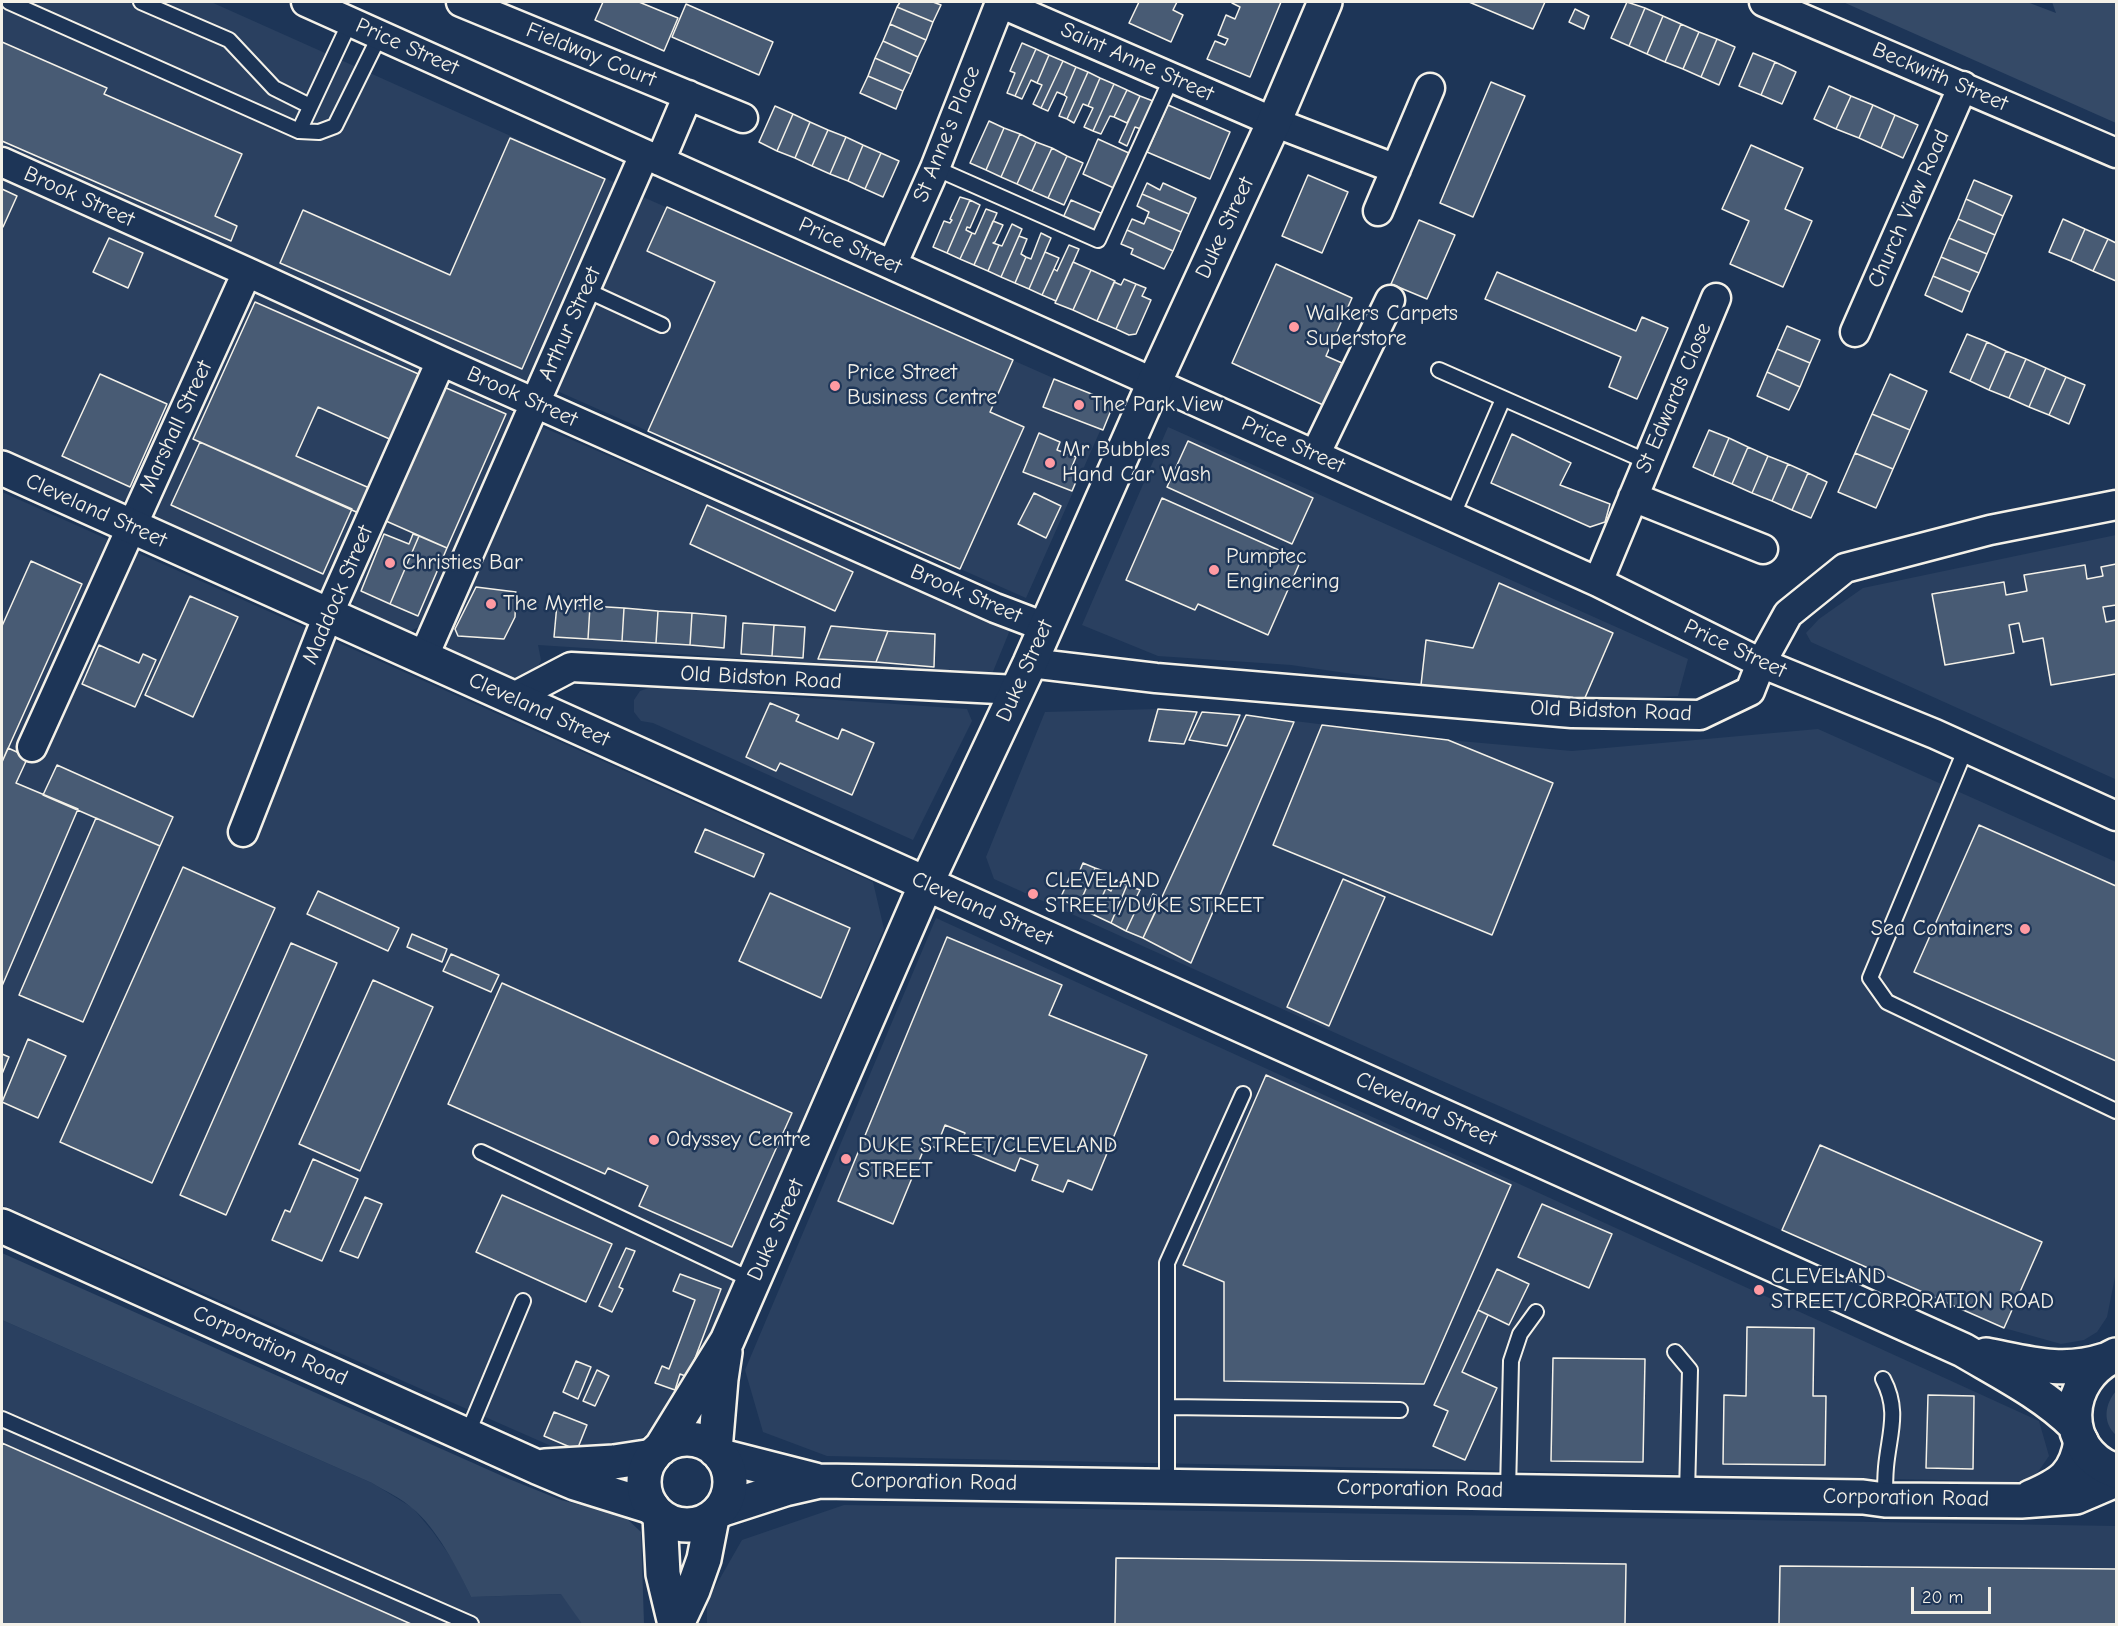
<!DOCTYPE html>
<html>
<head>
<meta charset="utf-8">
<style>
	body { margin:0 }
	#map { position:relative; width:2118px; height:1626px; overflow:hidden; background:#1d3557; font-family:"Comic Neue",sans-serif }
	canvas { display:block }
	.frame { position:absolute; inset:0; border:3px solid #f4f1e8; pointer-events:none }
	.scale { position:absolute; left:1911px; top:1587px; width:80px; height:27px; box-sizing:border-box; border:3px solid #f4f1e8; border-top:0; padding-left:8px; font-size:18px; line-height:21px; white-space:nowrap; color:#f4f1e8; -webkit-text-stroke:4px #1d3557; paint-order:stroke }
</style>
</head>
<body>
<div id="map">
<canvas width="2118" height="1626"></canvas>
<div class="frame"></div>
<div class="scale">20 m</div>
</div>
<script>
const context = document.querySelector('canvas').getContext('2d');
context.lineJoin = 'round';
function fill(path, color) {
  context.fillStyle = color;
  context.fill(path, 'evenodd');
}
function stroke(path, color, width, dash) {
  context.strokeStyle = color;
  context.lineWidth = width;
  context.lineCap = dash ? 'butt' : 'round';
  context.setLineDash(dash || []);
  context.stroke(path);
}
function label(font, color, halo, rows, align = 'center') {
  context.font = font + ' "Comic Neue",sans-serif';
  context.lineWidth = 5;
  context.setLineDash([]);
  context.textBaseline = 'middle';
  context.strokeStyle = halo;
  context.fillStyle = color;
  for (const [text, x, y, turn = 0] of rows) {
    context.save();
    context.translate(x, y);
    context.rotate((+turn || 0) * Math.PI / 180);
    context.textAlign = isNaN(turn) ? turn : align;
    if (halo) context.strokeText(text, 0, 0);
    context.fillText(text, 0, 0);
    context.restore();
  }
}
fill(new Path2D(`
	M2,2h209l407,182 -87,196 -5,2 -524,-234z
	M2,178l222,99 1,15 -88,199 -10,8 -11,4 -114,-51z
	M643,197l469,207 -86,194 -469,-207z
	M250,291l175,79 -92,215 -18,8 -162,-76z
	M447,381l69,33 -92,211 -14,6 -52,-20 -7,-12z
	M540,426l470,204 -18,44 -454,-29 3,15 -6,13 -21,8 -73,-33z
	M1168,427l520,232 -10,37 -94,4 -67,-2 -226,-33 -133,-9 -76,-31z
	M2,492l871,390 11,47 -200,467 -31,35 -25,14 -70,4 -556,-244z
	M2116,535l-1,244 -304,-137 -5,-9 13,-14 44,-31z
	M651,687l316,22 5,12 -59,119 -260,-117 -12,-2 -7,-9v-12l6,-9z
	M1158,709l88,6 202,25 124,11 246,-22 298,133v410l-9,45 -10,15 -13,8 -23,4 -57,-16 -573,-252 -437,-197 -8,-22 59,-145z
	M936,918l1103,503 10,35 -18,26 -1204,-26 -64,-24 -18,-62z
	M2,1320l370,163 41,25 20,24 22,31 16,34 91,-3 20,30h-580z
	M844,1505l1272,21v98h-1409v-23l35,-61z`), '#2a4060');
fill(new Path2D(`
	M1843,2h184l29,11 -4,-11h64v121z
	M2,1253l507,226 52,21 63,16 17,16 3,92h-62l-21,-30 -90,3c-13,-28 -35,-70 -59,-89 -11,-10 -27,-17 -40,-25l-370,-163z
	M2116,1391v44c-14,-13 -11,-31 0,-44z`), '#354a67');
const building = new Path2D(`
	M603,2h36l39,16 -14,33 -69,-31z
	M900,2h33l8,3 -8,17 -36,-15z
	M1139,2h38l-4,8 10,5 -12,27 -42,-19z
	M1232,2h49l-31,75 -43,-18 8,-18 10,4 3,-6 -10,-4 8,-20 9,4 5,-12 -8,-4z
	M1469,2h76l-12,27z
	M1627,2l18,6 -16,38 -18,-8z
	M686,4l87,38 -14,33 -87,-38z
	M897,7l36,15 -7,18 -36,-16z
	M1645,8l18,8 -16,38 -18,-8z
	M1575,9l14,7 -5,13 -15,-7z
	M1663,16l18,8 -16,38 -18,-8z
	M890,24l36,16 -8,17 -35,-16z
	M1681,24l18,8 -16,37 -18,-7z
	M1699,32l18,7 -16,38 -18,-8z
	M1717,39l18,8 -16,38 -18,-8z
	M883,41l35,16 -7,17 -36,-16z
	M2,42l105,46 -3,6 138,60 -27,62 22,10 -6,15 -229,-100z
	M1022,43l14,6 -21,47 -8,-3 8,-20 -5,-2z
	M1036,49l13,6 -12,28 -6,-3 -9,19 -7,-3z
	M1753,53l22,9 -14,33 -22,-9z
	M1049,55l14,6 -22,47 -8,-4 9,-19 -5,-2z
	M875,58l36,16 -8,17 -35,-15z
	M1063,61l13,6 -12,28 -7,-3 -9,19 -7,-3z
	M1775,62l21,10 -14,32 -21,-9z
	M1076,67l12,5 -21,47 -8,-3 8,-19 -3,-2z
	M1088,72l12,6 -12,28 -5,-2 -9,19 -7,-4z
	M868,76l35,15 -7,18 -36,-16z
	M1100,78l14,6 -21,47 -9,-4 9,-19 -5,-2z
	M1491,82l34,14 -52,121 -33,-14z
	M1114,84l13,6 -13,27 -4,-1 -9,18 -8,-3z
	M1829,86l22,10 -15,33 -22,-10z
	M1127,90l13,6 -13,27 -13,-6z
	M1140,96l13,5 -12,28 -6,-2 -8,19 -8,-4z
	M1851,96l22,9 -14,33 -23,-9z
	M1168,105l62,27 -20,47 -63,-27z
	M1873,105l22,10 -14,33 -22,-10z
	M775,106l18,8 -16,37 -18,-9z
	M793,114l17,8 -15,36 -18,-7z
	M1895,115l23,10 -15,33 -22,-10z
	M989,121l15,7 -18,42 -16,-7z
	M810,122l18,8 -16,36 -17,-8z
	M1004,128l16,6 -19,43 -15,-7z
	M828,130l18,7 -16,37 -18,-8z
	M1020,134l16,8 -19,42 -16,-7z
	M846,137l17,8 -15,36 -18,-7z
	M510,138l95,41 -83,190 -242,-106 23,-53 147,65z
	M1098,139l33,15 -15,35 -33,-15z
	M1036,142l16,6 -20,43 -15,-7z
	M863,145l18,8 -16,36 -17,-8z
	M1751,145l52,23 -18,41 27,12 -29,66 -53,-23 19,-43 -27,-12z
	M1052,148l15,8 -19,42 -16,-7z
	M881,153l18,8 -16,36 -18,-8z
	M1067,156l16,7 -19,42 -16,-7z
	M1308,175l40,17 -26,61 -40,-17z
	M1974,180l38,16 -9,20 -37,-17z
	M1147,183l13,7 3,-7 33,15 -7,16 -47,-20z
	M2,189l15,7 -14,31 -1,-1z
	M1142,194l47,20 -8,18 -34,-15 2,-5 -12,-6z
	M960,197l10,3 -23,53 -14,-6 11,-26 6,2 2,-3 -2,-1z
	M1966,199l37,17 -8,19 -37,-16z
	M970,200l10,5 -10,23 -3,-1 -1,3 6,3 -12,26 -13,-6z
	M1071,200l32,14 -9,20 -32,-14z
	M667,207l346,153 -23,52 34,15 -64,142 -312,-138 67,-149 -68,-31z
	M986,209l11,4 -23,52 -14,-6 12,-26 3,1z
	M1147,217l34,15 -8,19 -46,-21 5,-11 12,5z
	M1958,219l37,16 -8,19 -38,-16z
	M2063,219l22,10 -14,32 -22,-9z
	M1419,220l36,15 -28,64 -36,-15z
	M993,221l10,4 -8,17 -2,1 6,2 -11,26 -14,-6z
	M1012,224l10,5 -21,48 -13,-6 11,-26 3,1z
	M2085,229l23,10 -15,32 -22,-10z
	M1127,230l46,21 -9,18 -33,-15 2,-5 -12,-5z
	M1041,233l10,5 -22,51 -14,-6 11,-26 5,2z
	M1019,236l8,3 -6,15 5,3 -11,26 -14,-6z
	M109,238l34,15 -15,35 -35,-16z
	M1949,238l38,16 -8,19 -38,-16z
	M2108,239l8,4v38l-23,-10z
	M1069,245l10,4 -23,52 -14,-6 12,-26 3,2z
	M1045,252l14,6 -17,37 -13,-6z
	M1941,257l38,16 -9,19 -37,-16z
	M1073,262l18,8 -18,40 -18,-7z
	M1276,264l76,34 -26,58 16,7 -19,42 -91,-42z
	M1091,270l24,11 -18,40 -24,-11z
	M1497,272l139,59 6,-14 26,11 -31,71 -28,-12 12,-30 -136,-58z
	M1933,276l37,16 -8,20 -37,-17z
	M1124,279l12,5 -20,45 -19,-8 17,-39 7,3z
	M1136,284l10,4 -4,8 9,4 -15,34 -7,1 -13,-6z
	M255,302l168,74 -29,65 -76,-34 -22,49 78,34 -11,25 -170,-76z
	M1787,326l33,14 -10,23 -33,-14z
	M1967,334l20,8 -17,39 -20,-9z
	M1987,342l19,9 -17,39 -19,-9z
	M1777,349l33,14 -10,24 -33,-15z
	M2006,351l20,8 -17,39 -20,-8z
	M2026,359l20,9 -17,39 -20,-9z
	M2046,368l20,9 -17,38 -20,-8z
	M1767,372l33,15 -11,23 -32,-14z
	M100,374l67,30 -37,83 -68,-31z
	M1890,374l37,17 -17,39 -38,-16z
	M2066,377l19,8 -16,39 -20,-9z
	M1054,379l60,24 -11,27 -60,-23z
	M444,387l62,27 -59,134 -61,-27z
	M1872,414l38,16 -17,39 -38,-16z
	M1709,430l20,8 -16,38 -20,-9z
	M1039,433l21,9 -3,8 19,7 -5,12 9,3 -8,19 -49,-19z
	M1512,434l59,29 -11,22 50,19 -5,18 -15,5 -99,-44z
	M1729,438l19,9 -16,37 -19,-8z
	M1188,441l125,57 -21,46 -125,-57z
	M200,442l152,67 -29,65 -152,-69z
	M1748,447l20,9 -16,37 -20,-9z
	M1855,453l38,16 -17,39 -38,-16z
	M1768,456l20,8 -16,37 -20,-8z
	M1788,464l20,9 -16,37 -20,-9z
	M1808,473l19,9 -16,36 -19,-8z
	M1034,493l27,13 -15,32 -28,-14z
	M1162,498l139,62 -33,75 -70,-31 -3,6 -69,-30z
	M707,505l146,67 -18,39 -145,-67z
	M384,534l25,10 4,-10 6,2 -29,68 -29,-13z
	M419,536l28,12 -29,68 -28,-12z
	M31,561l51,23 -80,178v-136z
	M2116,564v41l-13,2 3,15 10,-2v54l-65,11 -8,-47 -20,4 -4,-19 -10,2 5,28 -69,12 -13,-71 72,-12 2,13 21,-4 -3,-16 61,-10 2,14 16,-3 -2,-9z
	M1499,583l114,50 -29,67 -67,-2 -96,-13 5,-45 47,8z
	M476,587l40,5 -1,25 -11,22 -46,-3 -3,-7z
	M190,596l48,21 -45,100 -48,-22z
	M557,604l33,2 -2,33 -34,-2z
	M590,606l34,2 -2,33 -34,-2z
	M624,608l34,3 -2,32 -34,-2z
	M658,611l34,2 -2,32 -34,-2z
	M692,613l34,3 -2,32 -34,-3z
	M743,623l31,2 -2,31 -31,-2z
	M774,625l31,2 -2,31 -31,-2z
	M831,626l57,5 -12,31 -58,-3z
	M888,631l47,3 -1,33 -58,-5z
	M99,645l40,18 4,-9 13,6 -21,47 -53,-23z
	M770,703l29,12 -3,6 42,18 4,-10 32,14 -22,52 -72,-32 -4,8 -30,-14z
	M1158,709l39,3 -13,32 -35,-3z
	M1202,712l38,3 -13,31 -38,-6z
	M1246,715l48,7 -103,241 -48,-25z
	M1322,725l126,15 105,43 -61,152 -219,-90z
	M8,748l20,9 -12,26 62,26 -76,177v-224z
	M57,765l116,52 -13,29 -117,-51z
	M96,818l64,28 -77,176 -64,-27z
	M1979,825l137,61v175l-202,-89z
	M705,829l59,25 -10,23 -59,-25z
	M1083,863l12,5 -17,39 -18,-8 12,-27 6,3z
	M183,867l92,41 -123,275 -92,-41z
	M1095,868l11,4 -6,14 6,2 -12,27 -16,-8z
	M1343,879l42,18 -56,129 -42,-19z
	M1116,880l11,5 -16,38 -17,-8 12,-27 5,3z
	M1127,885l13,5 -5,10 5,1 -14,30 -15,-8z
	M318,891l81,37 -11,23 -81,-37z
	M770,893l80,35 -29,70 -82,-37z
	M1153,894l9,4 -19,40 -17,-7 14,-30 8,4z
	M412,934l35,15 -5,13 -35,-15z
	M947,937l115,48 -13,30 98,40 -55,135 -24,-10 -5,12 -31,-12 6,-15 -18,-7 -5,13 -56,-23 6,-15 -20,-8 -9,23 -10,-4 -33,80 -55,-23z
	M291,943l46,20 -111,252 -46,-20z
	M451,954l48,21 -8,17 -48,-21z
	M373,980l60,27 -73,164 -61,-27z
	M502,983l290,130 -60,134 -93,-41 9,-20 -40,-18 -3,6 -157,-70z
	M28,1039l38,17 -28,62 -36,-16z
	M2,1054l7,3 -7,17z
	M1266,1075l245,110 -87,199 -200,-3v-99l-41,-17z
	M1820,1145l222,97 -38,86 -222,-98z
	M313,1159l45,20 -36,82 -50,-21 13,-30 5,2z
	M502,1195l110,49 -26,58 -110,-50z
	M365,1197l17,7 -24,54 -18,-7z
	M1542,1204l70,30 -23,54 -71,-31z
	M626,1248l9,3 -16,36 4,2 -11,23 -13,-6z
	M1497,1269l32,15 -20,41 -31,-15z
	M680,1274l41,15 -33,88 -8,-3 -5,16 -20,-7 7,-17 7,3 26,-69 -22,-9z
	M1478,1310l10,5 -26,57 35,16 -32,72 -32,-14 15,-35 -14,-6z
	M1747,1327l67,1 -1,68h13l-1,69 -102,-1 1,-69 22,1z
	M1553,1358l92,1 -2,103 -92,-1z
	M576,1361l15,6 -13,32 -15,-7z
	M597,1370l12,6 -14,30 -12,-5z
	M1928,1395l46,1 -1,73 -47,-1z
	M554,1412l33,13 -10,25 -33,-14z
	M2,1443l409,181h-409z
	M1116,1558l510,6 -1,60h-510z
	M1780,1566l336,3v55h-337z`);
fill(building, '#485b74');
stroke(building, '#f4f1e8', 1.5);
const service = new Path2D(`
	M9,2l290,129 20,1 16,-6 45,-91
	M141,2l88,38 45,48 36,18
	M299,131l51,-109
	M935,168l163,72 74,-163
	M586,290l76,35
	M1439,370l209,92
	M1452,517l51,-118
	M1966,748l-96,230 17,24 229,109
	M481,1152l273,129
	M1675,1352l15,18 -3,124
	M1883,1379c17,32 6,55 3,88 -1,11 -1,22 -1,33
	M1168,1407l232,3
	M2,1419l469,205
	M467,1435l56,-134
	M1167,1485v-222l76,-169
	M1508,1491l3,-130 9,-27 16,-22`);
const minor = new Path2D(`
	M306,2l1292,580 163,81 174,71 181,82
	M461,2l282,116
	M1764,2l352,151
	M660,161l28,-66
	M2,162l245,110 194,89 554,247 50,19
	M1378,211l52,-123
	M892,265l43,-97 65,-165 274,119 122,47
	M1855,332l108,-246
	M1315,455l75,-155
	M1633,497l130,52
	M1598,582l118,-284
	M423,658l221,-503
	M1030,663l126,15 416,35 128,2 50,-24 11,-28 27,-49 57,-46 145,-38 126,-25
	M512,698l59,-31 446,23
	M32,747l215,-475
	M243,832l85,-217 113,-254`);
const secondary = new Path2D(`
	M2,1226l535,241 38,16 77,24
	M721,1456l94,24
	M545,1466l69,-4 39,-6
	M2031,1497c30,-13 45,-22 50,-56
	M720,1510l65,-21 35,-8 1043,16 22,3 136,1 55,-4 40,-17`);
const primary = new Path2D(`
	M2,468l1961,882c39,23 81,44 112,75
	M1986,1355c42,8 76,19 119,5
	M2116,1355c-53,23 -57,96 0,116
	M644 1482a43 43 0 1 1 86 0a43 43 0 1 1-86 0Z
	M661,1448l66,-107 199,-457 104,-221 124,-280 120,-261 51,-120
	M715,1450l6,-71 4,-27
	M660,1516l3,58 12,50
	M677,1624l16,-34 11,-31 8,-41`);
stroke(service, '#f4f1e8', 18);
stroke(minor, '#f4f1e8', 33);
stroke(secondary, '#f4f1e8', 38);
stroke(primary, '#f4f1e8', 38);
stroke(service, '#1d3557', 14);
stroke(minor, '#1d3557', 28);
stroke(secondary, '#1d3557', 33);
stroke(primary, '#1d3557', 33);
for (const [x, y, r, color] of [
	[1294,327,6,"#ff9aa2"],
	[835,386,6,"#ff9aa2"],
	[1079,405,6,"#ff9aa2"],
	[1050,463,6,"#ff9aa2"],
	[390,563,6,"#ff9aa2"],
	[1214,570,6,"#ff9aa2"],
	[491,604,6,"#ff9aa2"],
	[1033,894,6,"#ff9aa2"],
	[2025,929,6,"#ff9aa2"],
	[654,1140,6,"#ff9aa2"],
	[846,1159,6,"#ff9aa2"],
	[1759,1290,6,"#ff9aa2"]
]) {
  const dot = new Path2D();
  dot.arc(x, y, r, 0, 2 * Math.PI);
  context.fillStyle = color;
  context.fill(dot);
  stroke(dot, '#1d3557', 2);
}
label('22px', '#f4f1e8', '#1d3557', [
	["Price Street",407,47,24],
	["Fieldway Court",591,55,22],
	["Saint Anne Street",1137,62,24],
	["Beckwith Street",1940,77,23],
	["St Anne's Place",947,134,-68],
	["Brook Street",79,197,24],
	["Church View Road",1909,209,-66],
	["Duke Street",1225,228,-65],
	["Price Street",850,246,24],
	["Arthur Street",570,324,-66],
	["Brook Street",522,397,24],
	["St Edwards Close",1674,398,-67],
	["Marshall Street",176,427,-65],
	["Price Street",1293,445,24],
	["Cleveland Street",96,511,24],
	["Brook Street",966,594,23],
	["Maddock Street",338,595,-67],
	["Price Street",1735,649,25],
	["Duke Street",1025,671,-66],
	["Old Bidston Road",761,678,3],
	["Cleveland Street",539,710,24],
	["Old Bidston Road",1611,711,2],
	["Cleveland Street",982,909,24],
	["Cleveland Street",1426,1109,24],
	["Duke Street",776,1230,-66],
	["Corporation Road",270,1346,24],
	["Corporation Road",934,1482,1],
	["Corporation Road",1420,1489,1],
	["Corporation Road",1906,1498,1]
]);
label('22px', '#f4f1e8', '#1d3557', [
	["Walkers Carpets",1306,314],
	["Superstore",1306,339],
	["Price Street",847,373],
	["Business Centre",847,398],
	["The Park View",1091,405],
	["Mr Bubbles",1062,450],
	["Hand Car Wash",1062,475],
	["Pumptec",1226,557],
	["Engineering",1226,582],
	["Christies Bar",402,563],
	["The Myrtle",503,604],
	["CLEVELAND",1045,881],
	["STREET/DUKE STREET",1045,906],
	["Sea Containers",2013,929,"right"],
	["Odyssey Centre",666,1140],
	["DUKE STREET/CLEVELAND",858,1146],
	["STREET",858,1171],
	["CLEVELAND",1771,1277],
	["STREET/CORPORATION ROAD",1771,1302]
], 'left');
</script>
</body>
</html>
